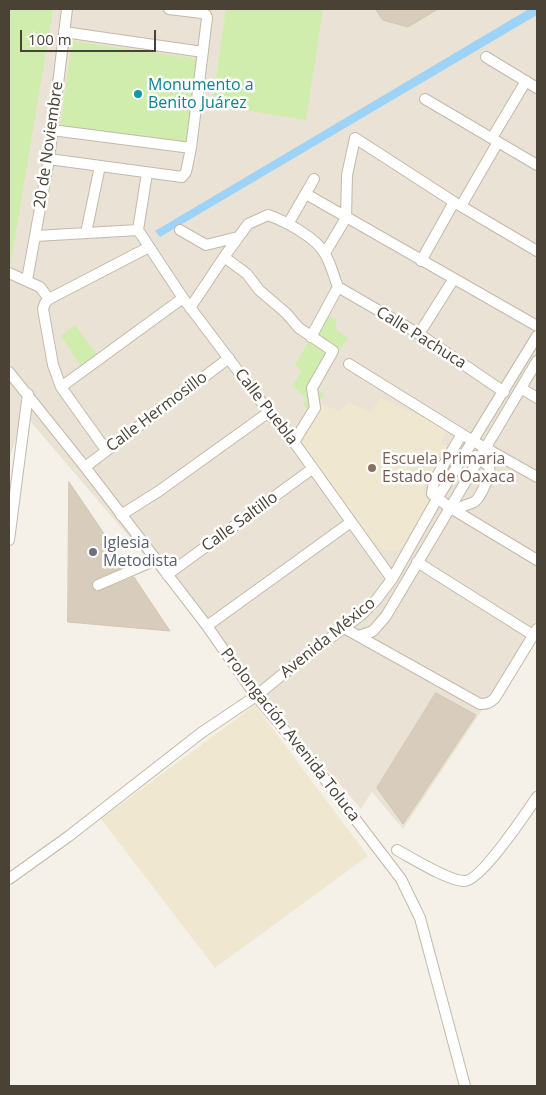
<!DOCTYPE html>
<html>
<head>
<meta charset="utf-8">
<style>
	body { margin:0 }
	#map { position:relative; width:546px; height:1095px; overflow:hidden; background:#f5f1e8; font-family:"Open Sans",sans-serif }
	canvas { display:block }
	.frame { position:absolute; inset:0; border:10px solid #4a4235; pointer-events:none }
	.scale { position:absolute; left:20px; top:30px; width:136px; height:22px; box-sizing:border-box; border:2px solid #4a4235; border-top:0; padding-left:6px; font-size:15px; line-height:18px; white-space:nowrap; color:#4a4235; -webkit-text-stroke:4px #fff; paint-order:stroke }
</style>
</head>
<body>
<div id="map">
<canvas width="546" height="1095"></canvas>
<div class="frame"></div>
<div class="scale">100 m</div>
</div>
<script>
const context = document.querySelector('canvas').getContext('2d');
context.lineJoin = 'round';
function fill(path, color) {
  context.fillStyle = color;
  context.fill(path, 'evenodd');
}
function stroke(path, color, width, dash) {
  context.strokeStyle = color;
  context.lineWidth = width;
  context.lineCap = dash ? 'butt' : 'round';
  context.setLineDash(dash || []);
  context.stroke(path);
}
function label(font, color, halo, rows, align = 'center') {
  context.font = font + ' "Open Sans",sans-serif';
  context.lineWidth = 5;
  context.setLineDash([]);
  context.textBaseline = 'middle';
  context.strokeStyle = halo;
  context.fillStyle = color;
  for (const [text, x, y, turn = 0] of rows) {
    context.save();
    context.translate(x, y);
    context.rotate((+turn || 0) * Math.PI / 180);
    context.textAlign = isNaN(turn) ? turn : align;
    if (halo) context.strokeText(text, 0, 0);
    context.fillText(text, 0, 0);
    context.restore();
  }
}
fill(new Path2D(`
	M9,9h528v627l-11,1 -42,70 -81,122 -31,-37 -11,17 -336,-394 -16,44z`), '#eae3d5');
fill(new Path2D(`
	M380,398l68,30 -7,15 9,4 -27,41 6,15 -17,30 -13,18 -17,-1 -98,-109 27,-24 10,-13 19,7 8,-9 22,11z
	M255,705l113,151 -153,112 -114,-149z`), '#f0e7d0');
fill(new Path2D(`
	M9,9h44l-44,264z
	M226,9h97l-17,111 -94,-15z
	M72,41l127,18 -12,85 -127,-17z
	M325,313l12,8 -2,8 13,9 -35,49 12,7 -14,17 -8,-6 4,-6 -15,-13 10,-15 -7,-6z
	M75,325l22,30 -16,11 -20,-30z`), '#d0edad');
fill(new Path2D(`
	M529,9h8v6l-377,222 -5,-6z`), '#9ed3f8');
const building = new Path2D(`
	M376,9h62l-30,18 -25,-7z
	M69,482l57,84 -31,13 -4,5 1,4 5,4 3,-1 34,-14 36,54 -102,-9z
	M436,693l40,22 -73,109 -26,-36z`);
fill(building, '#d8cdbc');
stroke(building, '#d4c5ae', 1);
const minor = new Path2D(`
	M64,32l139,20
	M486,57l51,31
	M425,99l112,66
	M52,130l139,18 16,-130 -1,-3 -4,-2 -33,-4
	M492,138l34,-57
	M49,159l133,18 4,-5 5,-24
	M147,173l-9,57 45,68 86,114 25,30 98,137
	M306,194l231,132
	M461,206l37,-64
	M288,224l26,-45
	M180,230l26,15 32,-8
	M86,233l14,-67
	M36,236l102,-6
	M325,253l21,-35 1,-43 8,-37 99,64 83,49
	M224,257l23,17 12,16 27,23 13,15 34,23 -21,37 3,20 -21,34
	M421,261l33,-59
	M9,273l31,14 9,12
	M27,280l22,-121 18,-150
	M338,287l81,47 85,58
	M190,308l34,-51 24,-33 20,-9c17,6 49,23 57,39 6,10 9,23 13,33l-27,50
	M419,334l34,-54
	M349,364l124,77 64,36
	M9,372l76,95 122,159 49,70 58,69 87,114 19,39 45,168
	M61,387l122,-89
	M521,388l16,10
	M462,434l-28,47 -2,13 17,13 88,53
	M106,450l-45,-63 -8,-22 -10,-56 2,-6 4,-4 100,-52
	M85,467l144,-109
	M456,511c7,-7 11,-5 18,-9 6,-3 13,-22 16,-28l-1,-8 -14,-10
	M121,515l38,-24 110,-79
	M9,540l19,-146
	M417,562l116,73h4
	M167,575l145,-106
	M98,585l58,-25
	M207,626l144,-104
	M344,628l136,76c7,0 10,-1 15,-6l42,-69
	M359,636l14,-5 13,-15 151,-255
	M397,850c15,8 51,31 67,31 16,1 62,-68 73,-84
	M9,879l60,-43 132,-103 55,-37 43,-35 61,-45 17,-17 15,-20 45,-80 100,-163`);
stroke(minor, '#c2b9a9', 12);
stroke(minor, '#fff', 10);
for (const [x, y, r, color] of [
	[138,94,5,"#0f9aa8"],
	[372,468,5,"#8d6e63"],
	[93,552,5,"#6b7280"]
]) {
  const dot = new Path2D();
  dot.arc(x, y, r, 0, 2 * Math.PI);
  context.fillStyle = color;
  context.fill(dot);
  stroke(dot, '#fff', 2);
}
label('16px', '#0d838f', '#fff', [
	["Monumento a",148,85],
	["Benito Juárez",148,103]
], 'left');
label('16px', '#4a4235', '#fff', [
	["20 de Noviembre",49,145,-82],
	["Calle Pachuca",421,338,32],
	["Calle Puebla",266,407,52],
	["Calle Hermosillo",157,412,-37],
	["Calle Saltillo",240,522,-36],
	["Avenida México",328,638,-39],
	["Prolongación Avenida Toluca",290,735,52]
]);
label('16px', '#785e54', '#fff', [
	["Escuela Primaria",382,459],
	["Estado de Oaxaca",382,477]
], 'left');
label('16px', '#5b616d', '#fff', [
	["Iglesia",103,543],
	["Metodista",103,561]
], 'left');
</script>
</body>
</html>
